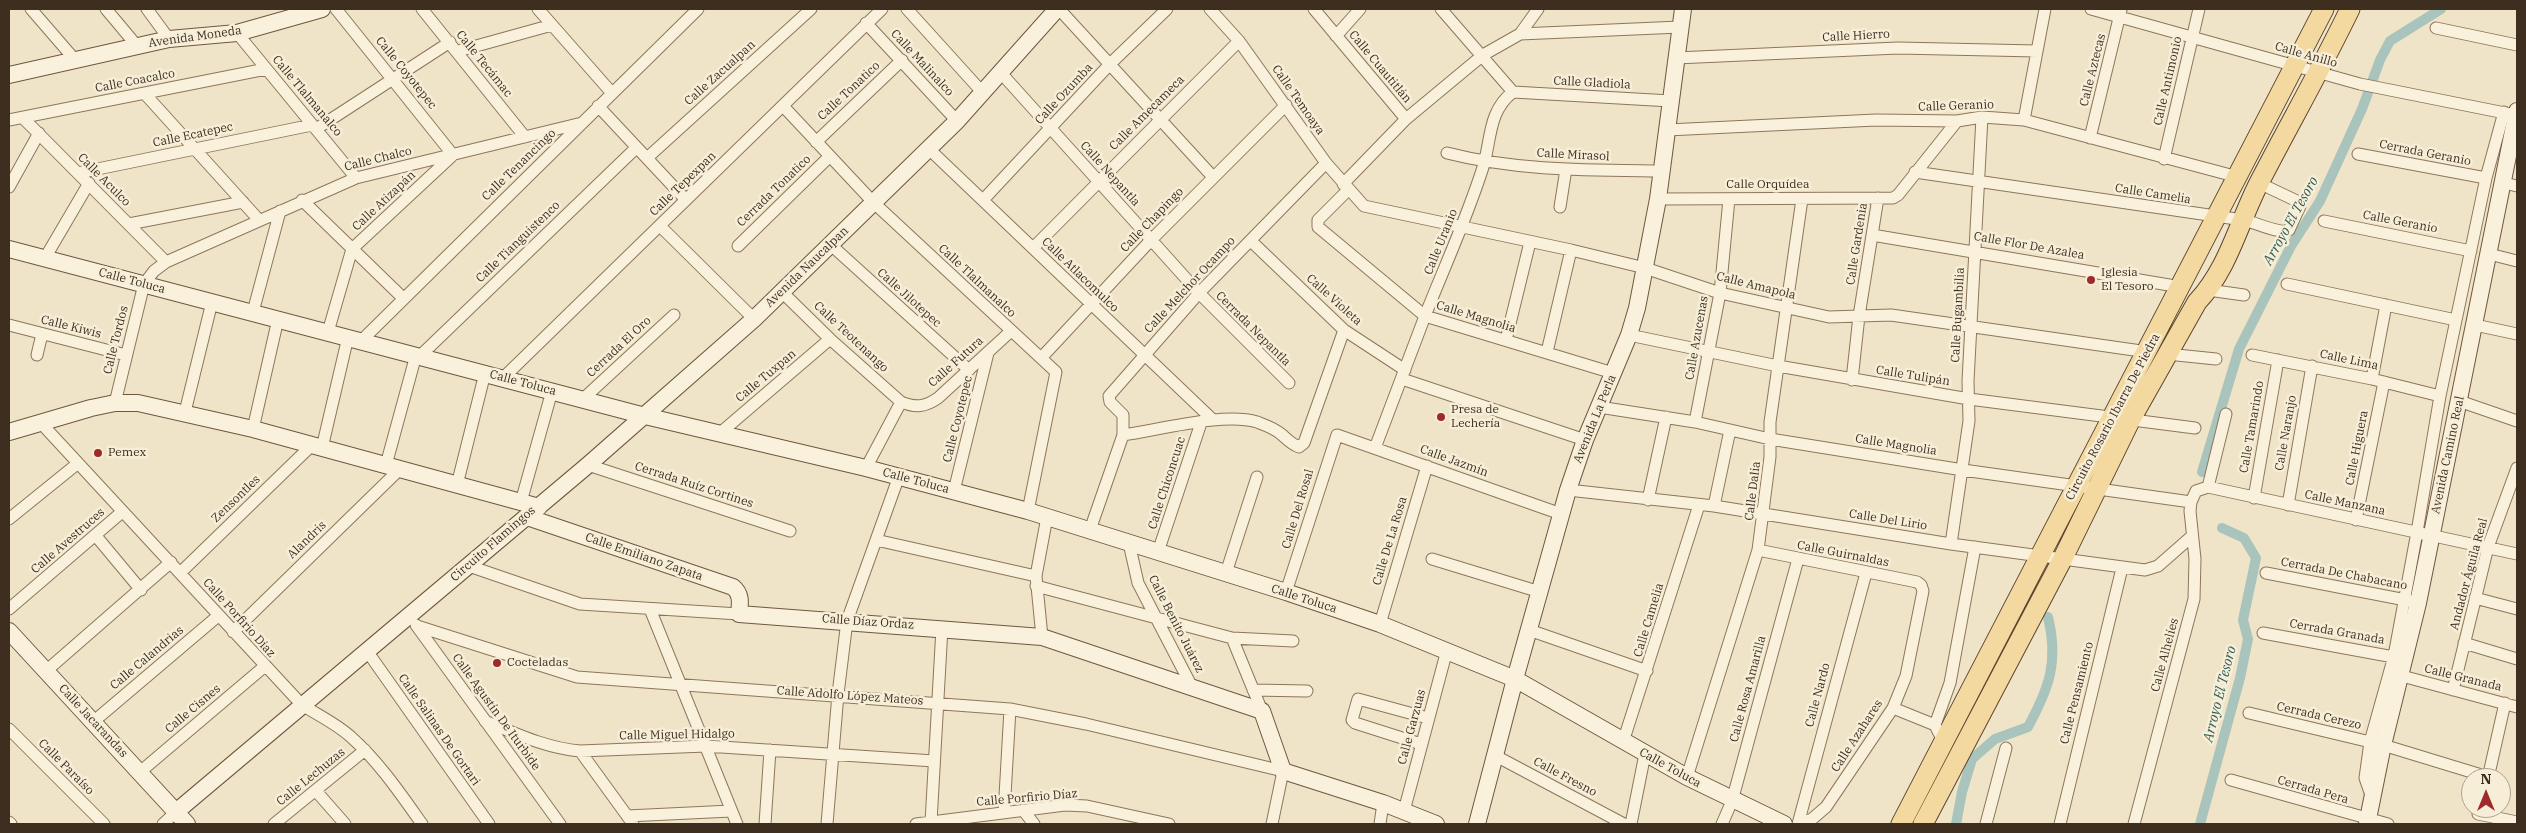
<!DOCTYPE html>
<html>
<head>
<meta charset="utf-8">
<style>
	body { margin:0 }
	#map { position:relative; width:2526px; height:833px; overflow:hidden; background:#f0e4c8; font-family:"IBM Plex Serif",serif }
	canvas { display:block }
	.frame { position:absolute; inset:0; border:10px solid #3d2e20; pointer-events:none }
	.north { position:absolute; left:2461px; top:768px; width:50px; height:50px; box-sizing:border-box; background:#f7eed8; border:1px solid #ada18e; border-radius:50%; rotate:0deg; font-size:14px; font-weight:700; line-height:20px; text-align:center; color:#3d2e20 }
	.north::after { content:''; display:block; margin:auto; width:18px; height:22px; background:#9e2a2b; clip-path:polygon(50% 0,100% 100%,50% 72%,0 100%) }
</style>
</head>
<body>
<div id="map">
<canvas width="2526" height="833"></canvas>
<div class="frame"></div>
<div class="north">N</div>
</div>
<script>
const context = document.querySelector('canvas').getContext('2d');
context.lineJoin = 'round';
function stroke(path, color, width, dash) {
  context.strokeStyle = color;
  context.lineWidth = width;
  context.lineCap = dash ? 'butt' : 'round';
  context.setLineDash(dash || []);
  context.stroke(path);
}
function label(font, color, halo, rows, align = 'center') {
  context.font = font + ' "IBM Plex Serif",serif';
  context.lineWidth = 5;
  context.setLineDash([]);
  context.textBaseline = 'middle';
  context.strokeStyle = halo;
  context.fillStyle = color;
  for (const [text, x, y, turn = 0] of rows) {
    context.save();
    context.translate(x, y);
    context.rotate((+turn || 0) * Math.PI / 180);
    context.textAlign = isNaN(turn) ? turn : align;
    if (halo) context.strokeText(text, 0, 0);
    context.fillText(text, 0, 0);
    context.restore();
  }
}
stroke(new Path2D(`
	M2202,472l37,-123 52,-103 29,-45 42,-92 18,-49 10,-19 51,-32
	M1956,824l6,-32 10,-33 23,-20 33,-12c21,-39 31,-65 20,-110
	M2200,824l40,-146 8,-39 -5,-19 13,-62 -12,-20 -22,-10`), '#a9c4bc', 10);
const street = new Path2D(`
	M31,9l45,52
	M106,9l31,37
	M147,9l22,30
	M422,9l103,128
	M538,9l73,83
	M907,9l76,84
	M1059,9l154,168
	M1210,9l29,32 87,122 38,43 207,44 74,18 75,25 109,24 62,-2 257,37
	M1314,9l92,110
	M1441,9l72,83
	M2091,9l269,75 150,30
	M866,23l91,98
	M2436,28l81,17
	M237,33l119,145
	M1520,34l18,-25
	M1336,36l24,-27
	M458,51l94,-26
	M1676,58l222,-10 139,3
	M1001,73l198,220 90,90
	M1513,92l158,9
	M145,94l114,126
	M598,106l88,94
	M783,106l90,96 183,170 -28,139
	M23,118l143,144
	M9,120l257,-51
	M2024,120l21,-111
	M316,129l134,-87
	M1667,130l209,-10 81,1 25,-4 42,3 214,57
	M2090,138l31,-128
	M816,142l86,-82
	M929,149l284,271
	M1447,153c70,18 143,17 214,18
	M2358,154l128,24
	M647,158l164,-149
	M2164,159l35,-150
	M1915,172l328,48c12,2 38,15 46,10l11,-24 -1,-4 -40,-19
	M78,173l234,-48
	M2504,183l13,3
	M1343,184l63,-65 77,-64 37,-21 160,-7
	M9,187l30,-54
	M1348,190l-30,30v7l107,89 188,57
	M1658,199l235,-1 5,-3 59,-74
	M302,200l101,98
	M983,200l127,-136 57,-55
	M1560,207l6,-38
	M2324,221l147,30
	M129,224l114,-22
	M660,226l94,93
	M1872,235l309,52
	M1251,241l93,89 61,40
	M831,245l138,125
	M738,246l92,-90
	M1033,248l206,-207
	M2489,254l28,7
	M45,258l44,-75
	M2287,284l169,36
	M2208,290l36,5
	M782,292l48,47 71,63c15,6 24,5 37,-4l73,-67
	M253,312l27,-101
	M9,325l117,30
	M2475,325l42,9
	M328,332l24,-83 101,-94 -117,-146
	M1629,335l149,31 191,33 226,29
	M1506,340l24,-98
	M361,341l337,-332
	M1547,352l24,-102
	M2167,354l49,5
	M37,355l5,-21
	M2252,355l120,24 68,17
	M420,356l216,-208
	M1042,357l109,-117 135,-135
	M502,379l380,-370
	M1402,379l183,61
	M2372,379l14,-74
	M1852,380l7,-64 19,-118
	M583,399l91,-84
	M2459,401l58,20
	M115,403l29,-119 10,-13 12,-9 190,-84 226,-55
	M1599,407l96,15 75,17 193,31 228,32
	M185,412l27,-110
	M40,422l262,283c16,10 35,19 49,32 28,25 49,56 71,87
	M1695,422l25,-129 9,-94
	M253,429l25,-110
	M719,434l111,-95
	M1123,435c36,-5 101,-23 134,-13 8,3 17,6 24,12 6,5 10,10 18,13l5,-4 40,-113
	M322,448l26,-111
	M1375,448c17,-44 33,-88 50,-132 20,-51 43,-100 59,-152 7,-26 5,-54 29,-72
	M386,465l30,-110
	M588,465l202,66
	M866,468l35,-66
	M457,485l28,-112
	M2208,487l18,-73
	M1568,490l146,16 237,38 194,26 13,-4 33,-29
	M954,491l34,-138
	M2254,498l24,-138
	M1648,500l18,-83
	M521,502l31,-111
	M2288,505l24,-139
	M1714,506l16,-76
	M9,519l68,-55
	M2356,520l28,-138
	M1090,530l33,-95v-20l-13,-13 -1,-6 90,-103 127,-130
	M96,536l45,54
	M876,540l160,36
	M1129,543l9,40 54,104
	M1951,544l18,-123 -1,-40 14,-264
	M1758,550l159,32 4,3 2,6 -17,85 -13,32 -67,99 -14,12 -14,5
	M1158,552l43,-129
	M1432,559l108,33
	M469,566l111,38 159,10
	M180,573l132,-128
	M1226,573l31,-96
	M2266,573l145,28
	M1036,586l196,52 61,3
	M1286,592l51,-157 224,79
	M2475,598l42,11
	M9,609l113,-97
	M650,609l87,215
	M1380,624l47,-158
	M416,625l144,199
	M417,626l160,51 433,32 76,15 197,47 -11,53
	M1529,630l118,41
	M233,632l167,-163
	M2263,633l136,25
	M1042,637l-6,-61 11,-59
	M1232,638l30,73
	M2464,643l53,16
	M367,651l122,173
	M46,671l125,-109
	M2402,676l115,31
	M1253,690l54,1
	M2453,690l35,-143 29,-79
	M1893,708l42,17
	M2249,713l134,32 105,32
	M485,721c32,13 61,27 95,30l126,-5 228,15
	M93,722l125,-106
	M9,729l95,95
	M1943,741l-8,-16 15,-42 25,-136
	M1623,742l76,-237
	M1421,744l-66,-21 -3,-3 6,-21 70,19
	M580,751l53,73
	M1494,755l130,69
	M140,772l125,-106
	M1687,777l71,-227 12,-93v-35l32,-223
	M2488,778l17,-75
	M2231,780l157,44
	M316,791l29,33
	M2372,798l-7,-20 5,-36 24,-86 23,-124 23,-136 46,-218 18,-66
	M1023,810l11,14
	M1404,811l43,-161
	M1004,813l6,-104
	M2478,814l39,8
	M627,816l104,-5
	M9,822l2,2
	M931,822l11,-194
	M163,824l14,-13
	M274,824l91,-74
	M765,824l5,-74
	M827,824l11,-130 9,-73 52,-145
	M916,824l149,-19 22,1 82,18
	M1380,824l3,-21
	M1631,824l14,-70
	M1722,824l10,-23 66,-242
	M1798,824l68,-251
	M1986,824l20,-76
	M2060,824l62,-256
	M2134,824l60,-225 1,-40 -5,-48 1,-9 5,-11 12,-4 309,67`);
const secondary = new Path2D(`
	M9,75l160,-36 68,-6 85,-24
	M9,249l636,167 221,52 162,43 258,81 94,32 135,55 172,98 97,47
	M9,432l82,-24 24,-5h23l115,26 286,78
	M527,517l206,70c9,7 7,17 6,27l303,23 220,74 21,60 100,32 53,21
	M9,631l178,193
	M177,811l411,-346 166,-146 203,-198 100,-112
	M1477,824l38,-145 53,-189 17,-50 44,-105 8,-27 21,-109 25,-190
	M2367,824l16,-79 35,-142 99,-492`);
const primary = new Path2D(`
	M1901,824l423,-815
	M1923,824l140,-266 68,-139 66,-117c32,-34 42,-81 63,-121 30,-58 62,-114 90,-172`);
stroke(street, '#8d765c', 13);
stroke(secondary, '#6f573f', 18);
stroke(primary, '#5b4430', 21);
stroke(street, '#faf1dc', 11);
stroke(secondary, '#faf1dc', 16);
stroke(primary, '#f3d9a0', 19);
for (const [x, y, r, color] of [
	[2091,280,5,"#9e2a2b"],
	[1441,417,5,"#9e2a2b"],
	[98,453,5,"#9e2a2b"],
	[497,663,5,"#9e2a2b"]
]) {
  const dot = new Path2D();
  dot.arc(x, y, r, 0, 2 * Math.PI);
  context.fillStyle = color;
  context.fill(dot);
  stroke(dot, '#f7eed8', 2);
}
label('12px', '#3d2e20', '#f7eed8', [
	["Calle Hierro",1856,36,-3],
	["Avenida Moneda",195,37,-8],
	["Calle Anillo",2306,55,16],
	["Calle Malinalco",922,63,47],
	["Calle Tecámac",484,64,51],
	["Calle Cuautitlán",1380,67,50],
	["Calle Aztecas",2093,70,-76],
	["Calle Coyotepec",406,73,51],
	["Calle Zacualpan",720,73,-42],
	["Calle Coacalco",135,81,-11],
	["Calle Antimonio",2168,81,-77],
	["Calle Gladiola",1592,83,3],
	["Calle Tonatico",849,91,-43],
	["Calle Ozumba",1064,94,-47],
	["Calle Tlalmanalco",307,96,50],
	["Calle Temoaya",1298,100,55],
	["Calle Geranio",1956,106,-2],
	["Calle Amecameca",1147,113,-45],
	["Calle Ecatepec",193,135,-12],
	["Cerrada Geranio",2425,153,11],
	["Calle Mirasol",1573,155,3],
	["Calle Chalco",378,159,-14],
	["Calle Tenancingo",519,165,-44],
	["Calle Nepantla",1110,174,48],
	["Calle Aculco",104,180,45],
	["Calle Tepexpan",683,184,-44],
	["Calle Orquídea",1768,185],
	["Cerrada Tonatico",774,191,-44],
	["Calle Camelia",2153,194,9],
	["Calle Atizapán",384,201,-43],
	["Calle Chapingo",1152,220,-46],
	["Calle Geranio",2400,222,11],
	["Calle Tianguistenco",518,242,-44],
	["Calle Uranio",1441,242,-68],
	["Calle Gardenia",1857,244,-81],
	["Calle Flor De Azalea",2029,246,10],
	["Avenida Naucalpan",807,267,-44],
	["Calle Atlacomulco",1080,275,44],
	["Calle Toluca",132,281,15],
	["Calle Tlalmanalco",977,281,43],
	["Calle Melchor Ocampo",1190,285,-47],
	["Calle Amapola",1756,286,14],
	["Calle Jilotepec",909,298,42],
	["Calle Violeta",1334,300,42],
	["Calle Bugambilia",1958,315,-87],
	["Calle Magnolia",1476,317,17],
	["Calle Kiwis",71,327,14],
	["Cerrada Nepantla",1253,329,45],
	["Calle Teotenango",851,337,43],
	["Calle Azucenas",1697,338,-80],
	["Calle Tordos",116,340,-76],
	["Cerrada El Oro",619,347,-43],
	["Calle Lima",2349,360,12],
	["Calle Futura",956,362,-42],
	["Calle Tuxpan",766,376,-40],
	["Calle Tulipán",1913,376,9],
	["Calle Toluca",523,383,15],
	["Circuito Rosario Ibarra De Piedra",2113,417,-62],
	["Calle Coyotepec",958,419,-76],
	["Avenida La Perla",1595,419,-68],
	["Calle Tamarindo",2252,427,-80],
	["Calle Naranjo",2286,433,-80],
	["Calle Magnolia",1896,445,9],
	["Calle Higuera",2357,448,-79],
	["Avenida Camino Real",2448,455,-78],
	["Calle Jazmín",1454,461,20],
	["Calle Toluca",916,481,15],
	["Calle Chiconcuac",1167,483,-72],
	["Cerrada Ruíz Cortines",694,485,18],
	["Calle Dalia",1753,491,-83],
	["Zensontles",236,499,-44],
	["Calle Manzana",2345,503,12],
	["Calle Del Rosal",1298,509,-73],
	["Calle Del Lirio",1888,520,9],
	["Alandris",307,540,-44],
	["Calle Avestruces",68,541,-41],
	["Calle De La Rosa",1390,541,-73],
	["Circuito Flamingos",493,544,-41],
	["Calle Guirnaldas",1843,554,11],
	["Calle Emiliano Zapata",644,557,19],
	["Cerrada De Chabacano",2344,574,11],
	["Andador Águila Real",2469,574,-75],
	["Calle Toluca",1304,599,18],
	["Calle Porfirio Díaz",239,618,48],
	["Calle Camelia",1649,620,-73],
	["Calle Díaz Ordaz",868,622,4],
	["Calle Benito Juárez",1176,624,63],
	["Cerrada Granada",2337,632,10],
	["Calle Alhelíes",2165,655,-75],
	["Calle Calandrias",147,658,-40],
	["Calle Granada",2463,678,14],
	["Calle Rosa Amarilla",1748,689,-75],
	["Calle Pensamiento",2077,693,-76],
	["Calle Nardo",1818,695,-75],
	["Calle Adolfo López Mateos",850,696,4],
	["Calle Cisnes",193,709,-40],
	["Calle Agustín De Iturbide",496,712,54],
	["Cerrada Cerezo",2319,716,13],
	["Calle Jacarandas",93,721,47],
	["Calle Garzuas",1412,727,-75],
	["Calle Salinas De Gortari",439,730,55],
	["Calle Miguel Hidalgo",677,735,-1],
	["Calle Azahares",1857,736,-57],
	["Calle Paraíso",66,767,45],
	["Calle Toluca",1670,768,29],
	["Calle Lechuzas",311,777,-39],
	["Calle Fresno",1565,777,28],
	["Cerrada Pera",2313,790,16],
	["Calle Porfirio Díaz",1027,798,-5]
]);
label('12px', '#3d2e20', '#f7eed8', [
	["Iglesia",2101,273],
	["El Tesoro",2101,287],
	["Presa de",1451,410],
	["Lechería",1451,424],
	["Pemex",108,453],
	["Cocteladas",507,663]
], 'left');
label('italic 14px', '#2f5d5a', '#f7eed8', [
	["Arroyo El Tesoro",2291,221,-61],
	["Arroyo El Tesoro",2220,694,-76]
]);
</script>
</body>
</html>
